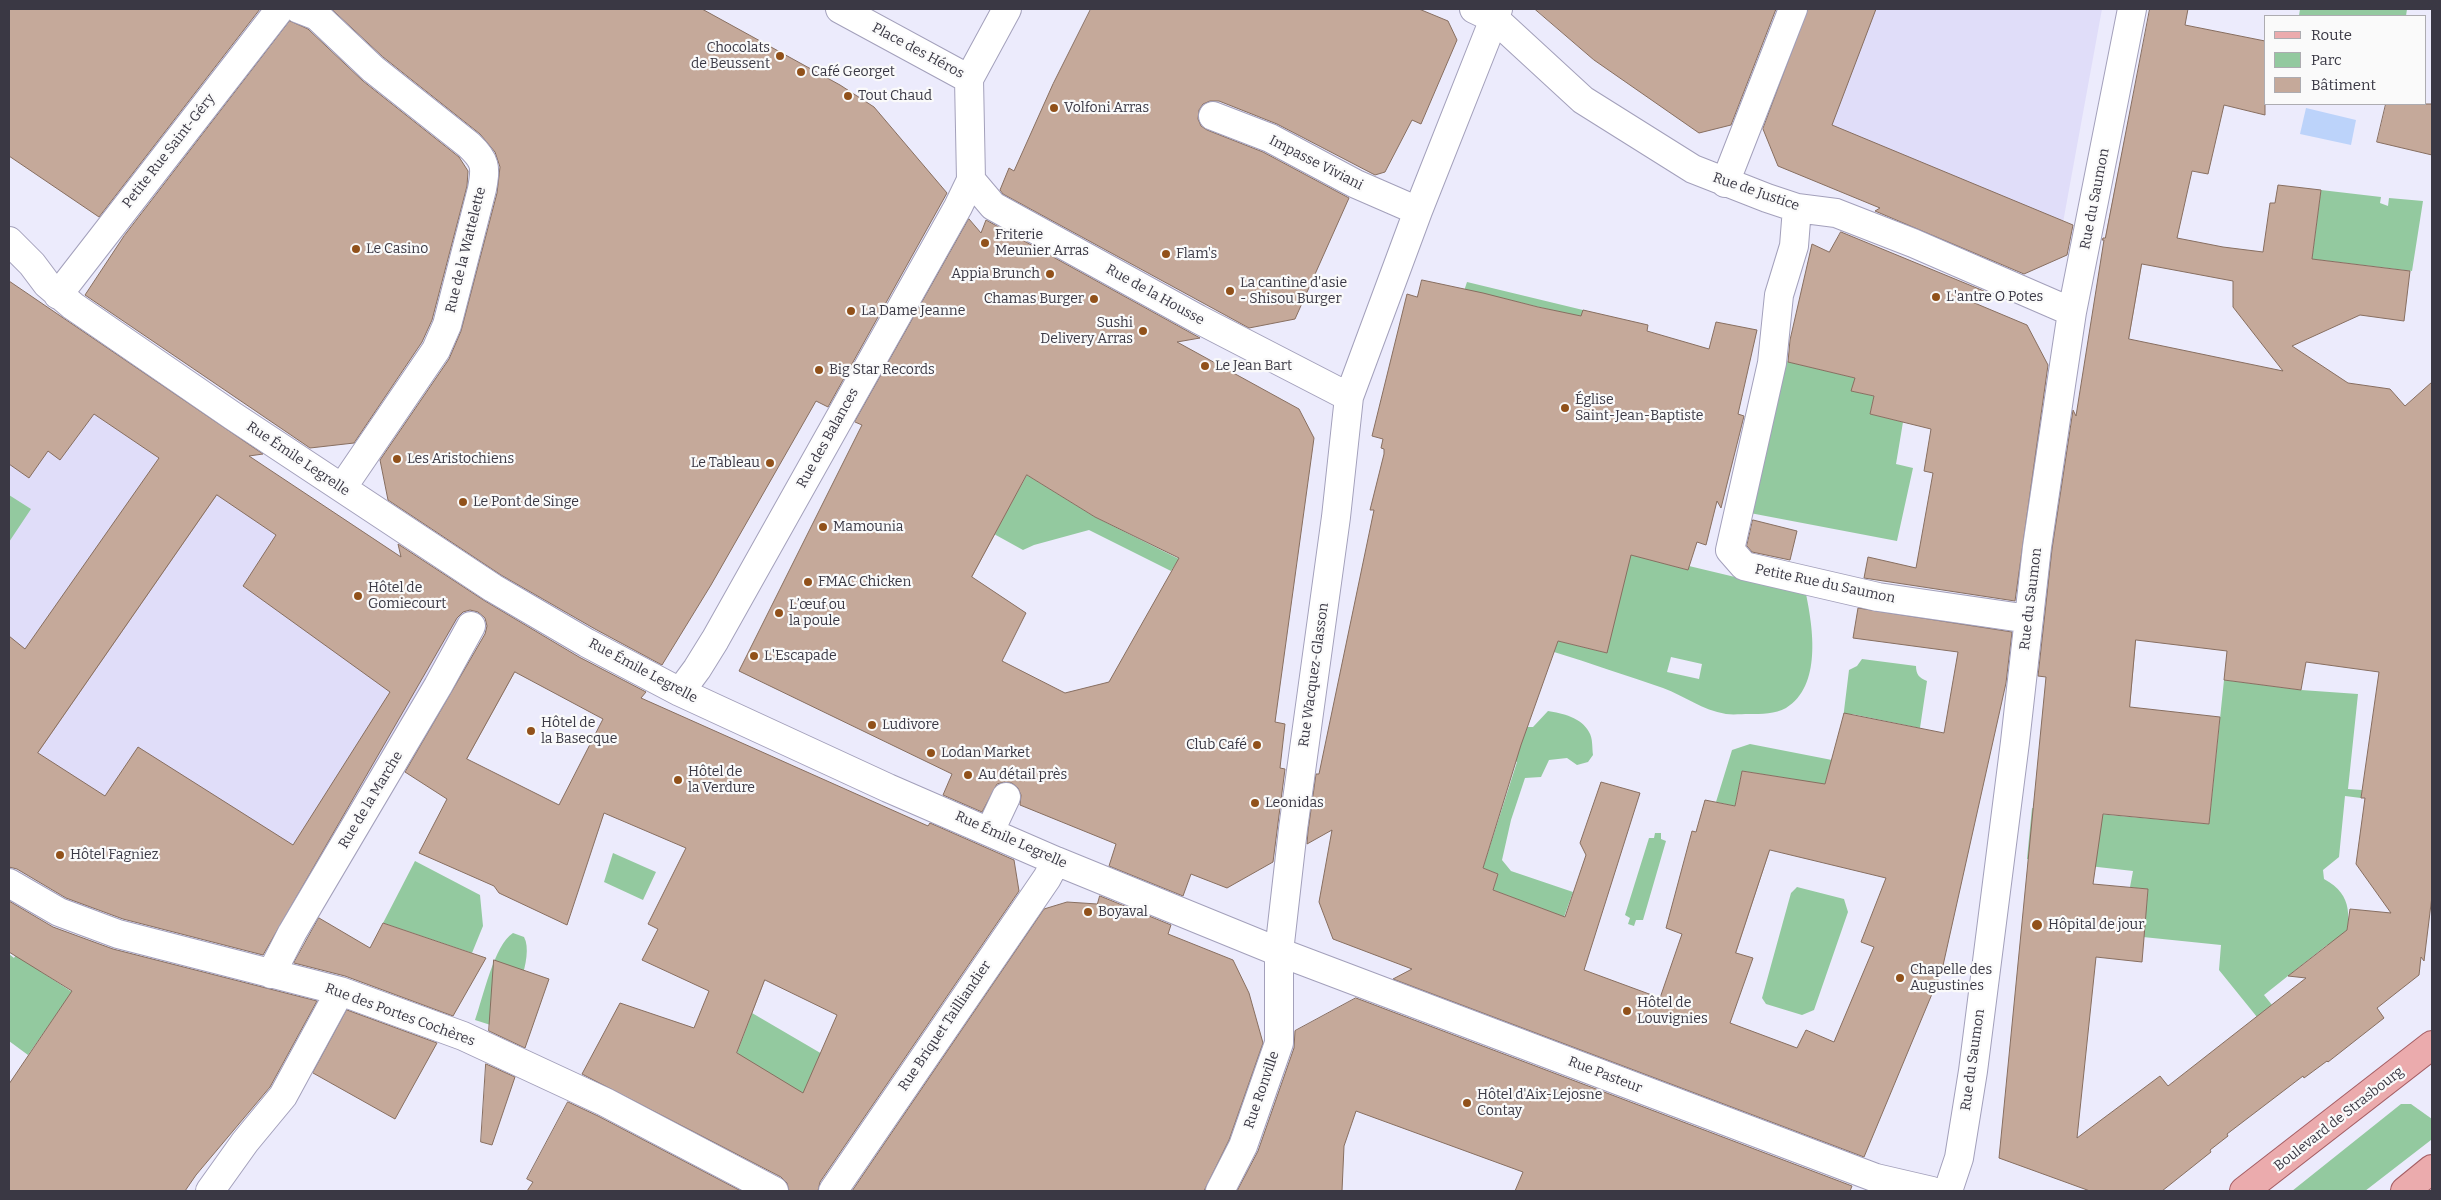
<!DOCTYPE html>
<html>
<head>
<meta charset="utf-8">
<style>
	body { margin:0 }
	#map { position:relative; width:2441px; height:1200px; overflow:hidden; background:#ecebfc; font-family:Bitter,serif }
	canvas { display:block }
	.frame { position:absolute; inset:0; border:10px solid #3a3844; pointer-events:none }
	.legend { position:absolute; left:2264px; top:15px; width:162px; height:90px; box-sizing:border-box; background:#fafafa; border:1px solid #adacb1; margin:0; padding:6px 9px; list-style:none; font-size:15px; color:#3a3844 }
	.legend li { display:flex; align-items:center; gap:10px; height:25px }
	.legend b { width:25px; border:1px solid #adacb1 }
</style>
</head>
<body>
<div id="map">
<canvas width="2441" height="1200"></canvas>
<div class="frame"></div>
<ul class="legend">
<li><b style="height:6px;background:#ebabad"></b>Route</li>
<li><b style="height:14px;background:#93c99f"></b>Parc</li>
<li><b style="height:14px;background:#c5a99a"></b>Bâtiment</li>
</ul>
</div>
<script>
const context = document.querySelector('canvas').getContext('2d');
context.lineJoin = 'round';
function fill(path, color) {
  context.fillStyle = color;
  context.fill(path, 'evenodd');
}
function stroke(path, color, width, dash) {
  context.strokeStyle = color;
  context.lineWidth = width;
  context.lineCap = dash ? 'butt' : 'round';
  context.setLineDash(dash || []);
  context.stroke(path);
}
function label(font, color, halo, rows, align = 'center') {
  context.font = font + ' Bitter,serif';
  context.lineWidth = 4.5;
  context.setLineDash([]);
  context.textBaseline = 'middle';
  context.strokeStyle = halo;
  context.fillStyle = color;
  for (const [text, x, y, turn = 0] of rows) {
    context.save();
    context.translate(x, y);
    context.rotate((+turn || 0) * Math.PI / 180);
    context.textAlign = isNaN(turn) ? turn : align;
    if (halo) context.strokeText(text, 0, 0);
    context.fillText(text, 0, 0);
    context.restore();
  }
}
fill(new Path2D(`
	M1818,9h284l-40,219 -13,35 -18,8 -264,-131z
	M50,319l169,118 255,169 -113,199 -89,134 -22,8 -151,-43 -6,9 -84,-48v-401l8,-12 -8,-6v-75z`), '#e0ddf9');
fill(new Path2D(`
	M2300,9h107l-1,7h-107z
	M2321,190l60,7 -1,6 8,3 1,-8 34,3 -11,70 -100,-12z
	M1467,282l116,28 -2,7 -80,-19 -2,7 -36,-11z
	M1785,361l70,17 -3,13 22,5 -4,18 33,8 -7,42 17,4 -16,73 -147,-28z
	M1027,475l68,42 84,42 -8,12 -82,-41 -55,15 -11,5 -29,-16z
	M9,495l22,14 -22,33z
	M1585,542l103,28 1,-4 117,28c7,34 16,92 -20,114 -11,6 -24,6 -37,6 -7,0 -16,1 -23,0 -24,-4 -41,-18 -63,-26 -36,-12 -73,-25 -109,-36l4,-11 49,12zM1671,657l31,7 -3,15 -32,-7z
	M1862,659l54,7c0,8 3,12 11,15l-7,47 -68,-14 -9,5 6,-49 8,-4z
	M2224,680l77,10 57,4 -10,95 14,1 -1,8 -16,-2 -6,61 -16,13 1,9c31,17 25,39 21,69l-18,-3 -63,50 8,10 -15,12 -38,-47 2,-25 -78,-8 5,-47 -18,-3 3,-16 -106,-12 5,-51 177,16z
	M1548,711c14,2 34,7 41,21 4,6 3,16 4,23l-5,7 -11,3 -10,-7 -18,2 -8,17 -16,1 -14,42 -9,40 9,11 62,21 -9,25 -71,-27 5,-16 -15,-6 34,-106 -4,-2 11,-33h9z
	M1750,744l82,16 -9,30 -30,-11 -51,-8 -7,35 -19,-4 16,-52z
	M1655,833h6v6l5,2 -23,79h-7l-2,6 -6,-2 2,-6 -5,-3 24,-77h5z
	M613,853l43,19 -13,28 -39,-18z
	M415,861l65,34 3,31 -11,27 -89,-30z
	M1797,887l47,12 4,13 -34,98 -12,5 -36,-11 -4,-6 29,-105z
	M9,904l54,31 -23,36 32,21 -44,63 -19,-14v-87l5,4 12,-21 -17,-10z
	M513,933l11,4c11,20 -13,70 -21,92l-28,-9c8,-22 19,-75 38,-87z
	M752,1013l77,45 -36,49 -56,-54z
	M2401,1104h10l21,15 -1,21 -66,51h-73z`), '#93c99f');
fill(new Path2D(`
	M2306,108l50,12 -5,25 -51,-11z`), '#bcd3fa');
const building = new Path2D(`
	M9,9h251l-161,208 -90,-61z
	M332,9h370l138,76 34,22 73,86 -119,214 -12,-6 -105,184 -49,80 -67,-36 -94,-54 -113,-75 -8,-40 69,-101 12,-28 36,-138 3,-26 -5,-15 -15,-18 -97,-77z
	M1091,9h328l29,12 9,19 -36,84 -9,-4 -27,52 -10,3 -98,-51 -58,-23h-9l-7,3 -4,6 -1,9 3,7 6,4 56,22 86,46 -54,121 -46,9 -246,-134 -3,-4 9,-22 5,3 39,-87z
	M1535,9h241l-45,116 -32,8 -105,-73z
	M1808,9h68l-44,116 241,100 -6,30 -43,19 -149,-63 5,-3 -102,-42 -15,-37z
	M2150,9h38l-3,16 80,16v74l-41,-10 -16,69 -16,-3 -15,67 46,9 40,5 7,-49h5l3,-18 43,5 -9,69 98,12 -6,50 -44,-6 -68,31 56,37 42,6 15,17 27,-24v514l-8,65 -3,-4 -2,18 -42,33 7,10 -56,44 -1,-1 -23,17 -1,-2 -76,58 1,2 -18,14 1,2 -49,39h-72l-91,-33 47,-481 -8,-1 14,-127 21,-139 3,6 28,-176h-2l1,-2h2zM2142,264l91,17v26l50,64 -154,-32zM2136,640l91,11 -3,29 77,10 5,-28 73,10 -18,126h4l-9,66 35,49 -41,-4 -3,21 -59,46 18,2 -138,108 -8,-10 -83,62 19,-181 46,5 6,-73 -55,-5 10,-70 106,10 11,-107 -90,-10z
	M290,21l18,8 55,52 96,76 9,14 -1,15 -35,134 -10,22 -68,101 -44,5 -225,-153 39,-59z
	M2386,104h46v51l-55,-13z
	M969,219l12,14 5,-13 214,118 -23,4 122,67 15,29 -39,284 10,2 -5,44 5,1 -12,93 -46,26 -36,-14 -8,22 -74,-30 7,-22 -96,-39 1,-10 -3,-7 -6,-5 -8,-1 -7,2 -15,28 -39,-17 9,-21 -213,-103 123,-246 -7,-3zM1027,475l68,42 84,41 -70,124 -44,11 -63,-32 24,-48 -54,-36z
	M1841,232l143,59 -19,8 62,26 21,40 -33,236 -151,-23 4,-21 48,11 17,-95 -9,-2 7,-42 -61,-15 4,-18 -23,-5 4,-13 -67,-16 2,-22 22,-96 17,8z
	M1422,280l61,13 55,14 43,9 2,-6 65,15 -1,6 62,18 7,-27 41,8 -19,84 6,2 -23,92 -4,-7 -11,44 -9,-3 -9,28 -57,-15 -24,98 -49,-12 -37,104 -38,123 15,6 -5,16 72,27 21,-62 -6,-12 21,-61 39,11 -56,177 76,28 22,-64 -16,-6 26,-97 4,1 9,-32 30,6 7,-35 83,13 19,-71 100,20 14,-81 -105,-14 5,-30 154,24 -6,51 -64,287 -78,187 -471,-178 19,-10 -79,-30 -14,-37 13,-72 -25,14 1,-13 8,-57h3l55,-264h-4l14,-56v-5l-3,-1 2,-9 -11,-3 35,-142 10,3zM1770,850l116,28 -25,64 13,5 -40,95 -28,-12 -9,18 -67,-25 23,-65 -17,-5z
	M9,281l254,173 -14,2 152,101 -3,-13 87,57 94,56 67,35 -5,6 287,128 2,-3 84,37 5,31 -199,291 -2,9h-29l-2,-8 -6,-6 -199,-103 38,-71 74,25 15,-37 -67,-31 16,-31 -10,-5 38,-76 -82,-35 -37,112 -68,-32 -5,-7 -75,-33 28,-54 -42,-27 80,-138 2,-8 -2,-8 -7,-6 -8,-2 -7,2 -6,6 -194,337 -140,-36 -57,-21 -49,-29 -8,-2v-231l16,13 134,-191 -65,-44 -34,46 -12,-9 -19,27 -20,-14zM217,495l59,40 -33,51 147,106 -97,153 -155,-98 -33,49 -67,-43zM515,672l88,47 -44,86 -92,-46zM765,980l72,35 -34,78 -66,-40z
	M1753,520l44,11 -7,29 -38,-8 -5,-6z
	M1100,896l71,29 -3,9 65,26 16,33 14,50 -34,97 -25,51h-352l192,-282 23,-7 30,2z
	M9,901l44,26 60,22 204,52 -47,86 -74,88 -11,16h-176v-107l63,-93 -63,-39z
	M319,918l51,30 13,-25 103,35 -33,58 -108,-40 -51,-13z
	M494,960l55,19 -24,69 -36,-17z
	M1356,998l496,188 -2,5h-335l8,-19 -167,-61 -12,35 -2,45h-105l21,-40 36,-103 1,-17z
	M347,1010l90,33 -42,76 -82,-46z
	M486,1064l29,13 -23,68 -11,-3z
	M568,1102l30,14 143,75h-214l6,-9 -6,-3z`);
fill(building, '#c5a99a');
stroke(building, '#876e60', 1);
const minor = new Path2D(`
	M299,9l18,7 56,53 96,76c17,16 17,22 13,44l-35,136 -11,25 -94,138
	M840,9l129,70
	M1474,9l21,10 88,81 110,69 74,29 30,10 39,5 77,30 159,69
	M1213,116l57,22 86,46 62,27
	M971,180l22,26 205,113 151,78
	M1725,183l68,-174
	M1797,208l-3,38 -15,49 -7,68 -42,187 14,16 134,31 151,22
	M9,241l23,23 15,20 26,22 160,110 260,172 94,55 93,49 208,96 168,73 223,91 597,226 56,13
	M58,295l222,-286
	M680,692l17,-23 18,-29 243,-433 13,-27 -2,-101 38,-70
	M990,831l16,-34
	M9,883l50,29 59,22 222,57 123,45 142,66 169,89
	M271,974l21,-41 146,-247 33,-60
	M210,1191l35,-49 38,-46 57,-105
	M833,1191l214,-313 9,-17
	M1220,1191l23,-45 36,-103v-91l14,-123 43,-312 13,-120 69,-186 80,-202
	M1948,1191l11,-33 14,-87 42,-329 22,-195 24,-162 11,-73 60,-303`);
const major = new Path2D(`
	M2244,1191l188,-146
	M2405,1191l27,-22`);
stroke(minor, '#a3a0bb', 30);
stroke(major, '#a45e64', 30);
stroke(minor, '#fff', 28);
stroke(major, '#ebabad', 28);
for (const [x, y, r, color] of [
	[780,56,5,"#91511a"],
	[801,72,5,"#91511a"],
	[848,96,5,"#91511a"],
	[1054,108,5,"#91511a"],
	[985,243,5,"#91511a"],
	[356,249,5,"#91511a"],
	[1166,254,5,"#91511a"],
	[1050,274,5,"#91511a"],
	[1230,291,5,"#91511a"],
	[1936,297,5,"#91511a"],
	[1094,299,5,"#91511a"],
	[851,311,5,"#91511a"],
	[1143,331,5,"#91511a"],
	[1205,366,5,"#91511a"],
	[819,370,5,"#91511a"],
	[1565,408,5,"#91511a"],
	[397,459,5,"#91511a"],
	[770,463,5,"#91511a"],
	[463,502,5,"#91511a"],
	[823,527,5,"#91511a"],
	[808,582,5,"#91511a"],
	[358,596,5,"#91511a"],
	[779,613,5,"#91511a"],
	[754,656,5,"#91511a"],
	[872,725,5,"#91511a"],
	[531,731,5,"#91511a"],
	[1257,745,5,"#91511a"],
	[931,753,5,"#91511a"],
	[968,775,5,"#91511a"],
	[678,780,5,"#91511a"],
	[1255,803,5,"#91511a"],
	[60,855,5,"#91511a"],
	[1088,912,5,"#91511a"],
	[2037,925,6,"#91511a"],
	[1900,978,5,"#91511a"],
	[1627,1011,5,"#91511a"],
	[1467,1103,5,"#91511a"]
]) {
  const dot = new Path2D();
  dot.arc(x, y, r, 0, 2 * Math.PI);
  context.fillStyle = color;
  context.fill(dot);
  stroke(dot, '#fafafa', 2);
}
label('14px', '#3a3844', '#fafafa', [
	["Chocolats",770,48,"right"],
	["de Beussent",770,64,"right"],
	["Café Georget",811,72],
	["Tout Chaud",858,96],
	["Volfoni Arras",1064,108],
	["Friterie",995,235],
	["Meunier Arras",995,251],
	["Le Casino",366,249],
	["Flam's",1176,254],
	["Appia Brunch",1040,274,"right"],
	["La cantine d'asie",1240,283],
	["- Shisou Burger",1240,299],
	["L'antre O Potes",1946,297],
	["Chamas Burger",1084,299,"right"],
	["La Dame Jeanne",861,311],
	["Sushi",1133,323,"right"],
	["Delivery Arras",1133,339,"right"],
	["Le Jean Bart",1215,366],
	["Big Star Records",829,370],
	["Église",1575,400],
	["Saint-Jean-Baptiste",1575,416],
	["Les Aristochiens",407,459],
	["Le Tableau",760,463,"right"],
	["Le Pont de Singe",473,502],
	["Mamounia",833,527],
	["FMAC Chicken",818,582],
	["Hôtel de",368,588],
	["Gomiecourt",368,604],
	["L’œuf ou",789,605],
	["la poule",789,621],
	["L'Escapade",764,656],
	["Hôtel de",541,723],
	["la Basecque",541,739],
	["Ludivore",882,725],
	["Club Café",1247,745,"right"],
	["Lodan Market",941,753],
	["Hôtel de",688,772],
	["la Verdure",688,788],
	["Au détail près",978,775],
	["Leonidas",1265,803],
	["Hôtel Fagniez",70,855],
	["Boyaval",1098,912],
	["Hôpital de jour",2048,925],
	["Chapelle des",1910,970],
	["Augustines",1910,986],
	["Hôtel de",1637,1003],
	["Louvignies",1637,1019],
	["Hôtel d'Aix-Lejosne",1477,1095],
	["Contay",1477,1111]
], 'left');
label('14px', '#3a3844', '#fafafa', [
	["Place des Héros",918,51,28],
	["Petite Rue Saint-Géry",169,151,-52],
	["Impasse Viviani",1316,163,27],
	["Rue de Justice",1756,192,19],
	["Rue du Saumon",2095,199,-79],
	["Rue de la Wattelette",466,250,-76],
	["Rue de la Housse",1155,295,29],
	["Rue des Balances",828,438,-61],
	["Rue Émile Legrelle",298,459,34],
	["Petite Rue du Saumon",1825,584,12],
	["Rue du Saumon",2031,599,-83],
	["Rue Émile Legrelle",643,671,28],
	["Rue Wacquez-Glasson",1314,675,-82],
	["Rue de la Marche",371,800,-59],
	["Rue Émile Legrelle",1011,840,24],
	["Rue des Portes Cochères",400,1015,20],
	["Rue Briquet Tailliandier",945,1026,-56],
	["Rue du Saumon",1973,1060,-82],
	["Rue Pasteur",1605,1075,21],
	["Rue Ronville",1262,1090,-71],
	["Boulevard de Strasbourg",2339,1119,-38]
]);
</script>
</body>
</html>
